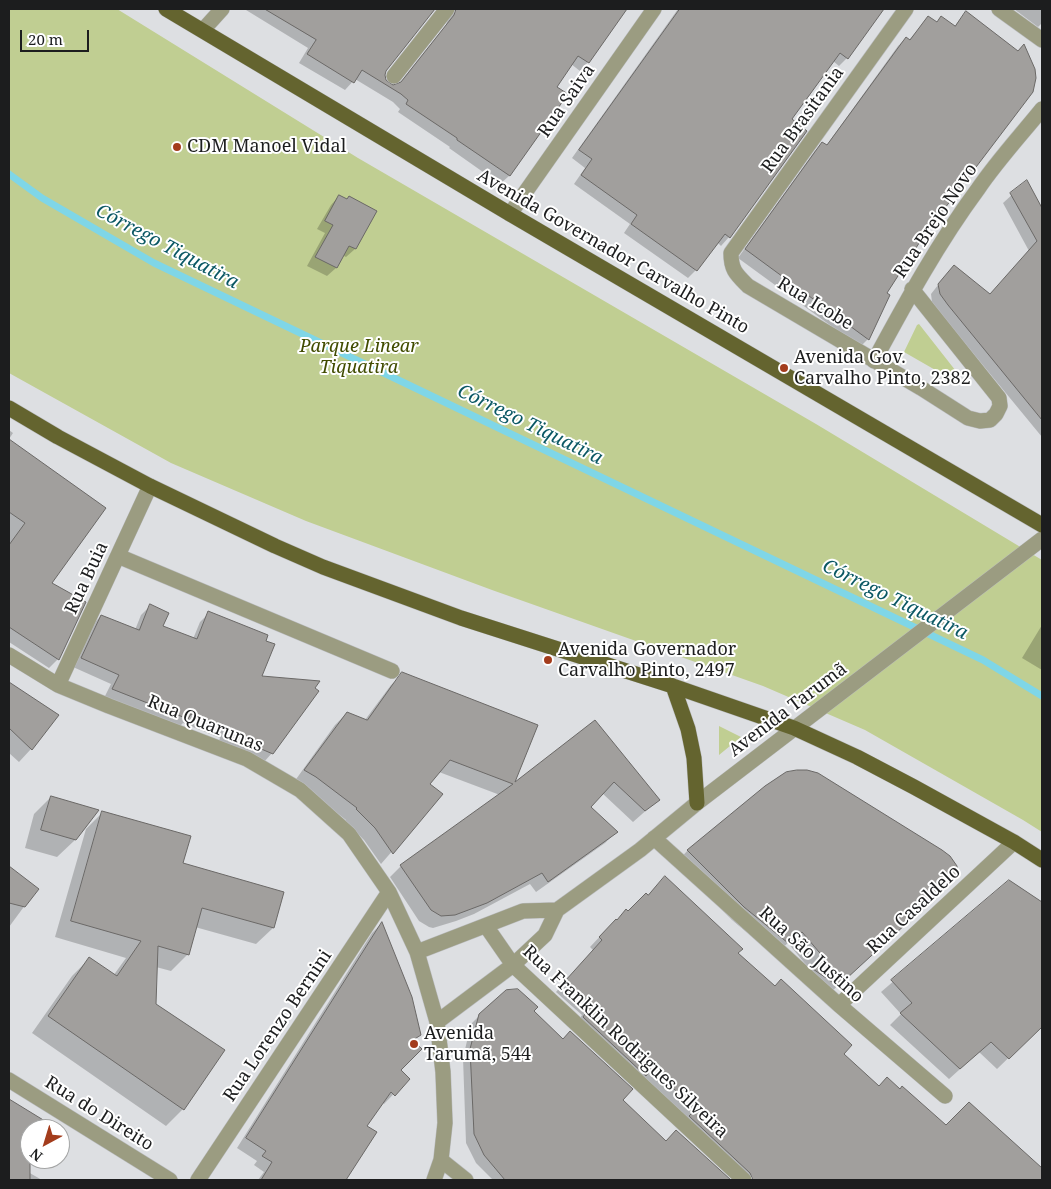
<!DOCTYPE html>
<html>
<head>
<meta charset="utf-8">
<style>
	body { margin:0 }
	#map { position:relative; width:1051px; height:1189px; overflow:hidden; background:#dddfe2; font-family:"Noto Serif",serif }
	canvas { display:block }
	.frame { position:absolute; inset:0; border:10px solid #1c1d1e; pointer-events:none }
	.north { position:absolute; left:20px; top:1119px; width:50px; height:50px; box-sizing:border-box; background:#fff; border:1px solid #a4a5a5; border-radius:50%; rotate:219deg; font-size:14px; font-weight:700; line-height:20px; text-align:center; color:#1c1d1e }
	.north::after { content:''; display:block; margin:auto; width:18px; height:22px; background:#a33c1c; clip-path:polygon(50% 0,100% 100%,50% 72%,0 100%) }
	.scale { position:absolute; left:20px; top:30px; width:69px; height:22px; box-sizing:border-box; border:2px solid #1c1d1e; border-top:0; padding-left:6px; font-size:15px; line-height:18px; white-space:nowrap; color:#1c1d1e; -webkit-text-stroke:4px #fff; paint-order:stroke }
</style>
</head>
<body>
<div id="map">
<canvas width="1051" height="1189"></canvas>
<div class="frame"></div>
<div class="north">N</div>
<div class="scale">20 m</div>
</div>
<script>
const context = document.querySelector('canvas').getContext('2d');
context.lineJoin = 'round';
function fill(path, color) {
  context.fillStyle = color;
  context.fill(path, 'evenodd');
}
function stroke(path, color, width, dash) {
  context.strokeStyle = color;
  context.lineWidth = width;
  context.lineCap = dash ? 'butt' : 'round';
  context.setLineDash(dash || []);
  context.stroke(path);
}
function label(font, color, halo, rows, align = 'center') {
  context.font = font + ' "Noto Serif",serif';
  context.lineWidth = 4;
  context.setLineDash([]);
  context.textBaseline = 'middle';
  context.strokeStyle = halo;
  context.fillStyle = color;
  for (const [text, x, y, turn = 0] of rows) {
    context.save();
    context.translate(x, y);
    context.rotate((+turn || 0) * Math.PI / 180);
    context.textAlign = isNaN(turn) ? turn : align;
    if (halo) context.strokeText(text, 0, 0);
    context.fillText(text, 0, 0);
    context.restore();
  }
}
fill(new Path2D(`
	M9,9h108l241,149 458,266 226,136v272l-19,-12 -158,-90 -102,-44 -271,-96 -186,-69 -135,-58 -162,-90z
	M919,324l40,51 -1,4h-7l-47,-27 13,-27z
	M719,726l22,11 -22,18z`), '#c0ce92');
fill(new Path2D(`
	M247,9h187l-49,61 -1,9 4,6 9,1 49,-61 2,-6 -8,-10h186l-38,53 -8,9 -9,-7 -15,23 10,7 -57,82 -9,8 -51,-36 1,-1 -52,-35 2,-3 -7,-7 -38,-23 -10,11 -46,-27 9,-15 -62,-38z
	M678,9h204l-35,49 -8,8 -6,-5 -43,59 15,11 -76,106 -8,9 -4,-4 -21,28 -8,8 -64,-45 6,-9 -56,-40 11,-16 -13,-10z
	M1014,9h28v14l-4,4z
	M966,13l-44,223 -36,57 -18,46 -8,8 -122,-89 76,-106 8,-9 4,3 72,-100 8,-8 3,2 19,-22 8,5 18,4z
	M1026,182l16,29v38l-2,2 2,4v182l-102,-124 -8,-11 -1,-8 15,-19 44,20 39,-44 -26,-48z
	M339,196l36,15 -20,38 -9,8 -4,-2 -6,13 -9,8 -20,-10 18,-33 -8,-4 14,-24z
	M9,430l4,3 -4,6z
	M9,441l95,68 -54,75 8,75 -9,9 -40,-26z
	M150,606l12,21 31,12 7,-17 9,-9 56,28 -4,36 11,76 -8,9 -46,-19 2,-5 -37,-15 -4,4 -75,-29 7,-14 -38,-17 19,-42 9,-9 34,14 6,-15z
	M1042,625v45l-20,-12z
	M403,674l133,52 -24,60 82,-64 64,78 -25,22 -31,-29 -13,14 27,25 -11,11 -69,49 -6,-8 -56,30 -18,7 -23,7 -4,-1 -10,-6 -29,-44 11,-11 99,-71 -61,-23 -10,12 12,11 -60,69 -17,-24 -19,-19 1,-1 -41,-32 -11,-6 41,-57 12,-12 18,7 26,-35z
	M9,684l49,31 -27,34 -12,13 -10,-9z
	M51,797l46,13 -22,30 -18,17 -32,-9 9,-34z
	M103,812l78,52 102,29 -10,35 -17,16 -61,-17 -7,27 -17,17 -15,-4 -1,37 28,105 -17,17 -134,-93 40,-57 17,-17 24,17 13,-18 -71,-21 31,-108z
	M688,850l230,63 -87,79 -9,4 -20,-14 10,-10 -24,-29 -14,12 -42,-35 -56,-57z
	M9,868l28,21 -28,38z
	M1009,882l33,22v111l-7,7 -6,16 -32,31 -18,-17 -30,27 -59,-54 11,-11 -20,-22z
	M381,924l39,110 -7,7 -14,29 9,9 -24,25 -2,-2 -17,24 10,6 -30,48h-87l6,-8 -10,-7 3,-4 -20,-13 135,-215z
	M606,930l131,24 142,133 67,40 23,-23 73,66v10h-276l-10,-8 -6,6 -176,-151 8,-12 -26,-23 37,-42 -3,-3z
	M532,1011l89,89 45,42 10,-10 54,48h-237l-17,-17 -10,-20 -3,-85 8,-34 9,-9z
	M9,1100l38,23 -4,6h-13v24l-9,15 21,12h-33z`), '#0003');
stroke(new Path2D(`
	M9,174l33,24 112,65 829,397 59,36`), '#7fd6e7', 7);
const building = new Path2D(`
	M265,9h170l-49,62 -1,4 1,5 7,5 8,-3 53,-67 2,-6h171l-38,54 -11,-7 -21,31 11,7 -58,82 -53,-36v-2l-51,-34 2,-4 -7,-6 -39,-24 -8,13 -47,-29 9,-14z
	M680,9h204l-36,50 -8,-6 -48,66 15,12 -77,107 -5,-4 -28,37 -66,-47 6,-9 -56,-40 11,-16 -13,-9z
	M966,11l52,40 6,-7 11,25 1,9 -3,14 -110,145 -36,56 3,2 -21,45 -124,-91 77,-107 5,3 79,-108 4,3 18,-24 9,6 4,-6 14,10z
	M1027,180l15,28v212l-94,-115 -8,-11 -2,-10 16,-19 36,29 47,-53 -27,-48z
	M339,195l8,4 2,-3 28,15 -21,38 -7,-3 -12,22 -22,-11 18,-32 -8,-4z
	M9,439l97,69 -54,75 34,19 -27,58 -50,-33v-82l16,-22 -16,-11z
	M150,604l19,9 -6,13 34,13 11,-28 60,24 -2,6 9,3 -13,32 58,5 -5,7 4,3 -46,63 -47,-20 2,-5 -37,-15 -3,5 -76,-30 7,-14 -38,-17 20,-43 38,15z
	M402,672l136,53 -23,57 80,-62 65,80 -15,11 -31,-29 -23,25 27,25 -70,50 -6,-9 -55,30 -32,12 -14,1 -10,-6 -31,-45 113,-81 -63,-24 -20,24 13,10 -50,60 -18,-26 -19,-19 1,-1 -41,-31 -12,-7 43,-58 20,8z
	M9,682l50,33 -27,35 -23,-22z
	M797,770h10l11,3 124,77 8,6 7,10v8l-25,26 -86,79 -11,5 -22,-15 12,-10 -23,-27 -14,11 -44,-36 -57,-57 78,-64 21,-14z
	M51,796l48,14 -23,30 -35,-10z
	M102,811l89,25 -8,27 101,29 -10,36 -72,-20 -13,47 -31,-9 -2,58 69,46 -41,60 -136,-94 41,-59 28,19 24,-35 -70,-20z
	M9,866l30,23 -14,18 -16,-4z
	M665,876l78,73 -5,4 37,33 6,-7 71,66 -8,9 35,32 8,-9 13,12 2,-3 44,39 23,-23 73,66v12h-289l-3,-7 -61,-57 7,-7 -44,-40 -6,7 -63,-59 8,-12 -26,-24 37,-41 -3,-3 17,-18 1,1 9,-11 2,2 18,-18 2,2z
	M1009,880l33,22v125l-33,32 -18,-17 -31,27 -60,-56 12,-10 -21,-23z
	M382,922l30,75 9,38 -8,5 9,9 -21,21 9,9 -15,17 -4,-4 -24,34 10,6 -31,48h-85l11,-18 -10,-6 4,-5 -20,-13z
	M518,989l20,18 -4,4 29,28 7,-8 63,58 -10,11 43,41 10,-11 55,50h-226l-21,-25 -10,-21 -4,-85 9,-35 27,-24z
	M9,1099l49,30h-28v51h-21z`);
fill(building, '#a19f9d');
stroke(building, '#6a6866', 1);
const minor = new Path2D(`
	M906,9l-175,244c0,17 5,21 17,33l173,102 47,30 12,3 10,-1 6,-6 4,-8 -1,-8 -87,-109
	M999,9l43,31
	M203,30l19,-21
	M394,76l53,-67
	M510,214l144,-205
	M874,361c32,-59 64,-118 104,-172 19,-28 43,-54 64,-80
	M118,556l274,115
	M9,655l49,30 51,21 138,53 53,31 49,44 40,58 28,60 20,70 6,50 2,51 -4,37 -7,20
	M58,685l92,-199
	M654,838l185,167 106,91
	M486,926l27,39 231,215
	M417,952l106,-41 34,-1
	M839,1005l175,-163
	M437,1022l76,-57 32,-30 12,-25 83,-60 57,-47 345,-264
	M9,1080l161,100
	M441,1160l25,20
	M198,1180l191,-288`);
const major = new Path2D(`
	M166,9l344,205 532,311
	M9,408l49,29 92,49 125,60 48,21 138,51 212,68 121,42 63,29 57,30 100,55 28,18
	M673,686l15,43 6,29 3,45`);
stroke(minor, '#babcbf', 16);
stroke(major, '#babcbf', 16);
stroke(minor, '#9b9c81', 15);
stroke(major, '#64642f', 15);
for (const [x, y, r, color] of [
	[177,147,5,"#a33c1c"],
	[784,368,5,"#a33c1c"],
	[548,660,5,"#a33c1c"],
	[414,1044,5,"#a33c1c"]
]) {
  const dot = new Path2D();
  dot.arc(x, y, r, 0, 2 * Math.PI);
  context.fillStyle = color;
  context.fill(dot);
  stroke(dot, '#fff', 2);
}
label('18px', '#1c1d1e', '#fff', [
	["Rua Saiva",567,101,-55],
	["Rua Brasitania",803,120,-54],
	["Rua Brejo Novo",936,221,-56],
	["Avenida Governador Carvalho Pinto",613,252,30],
	["Rua Icobe",815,304,31],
	["Rua Buia",87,578,-65],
	["Avenida Tarumã",788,710,-37],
	["Rua Quarunas",205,724,22],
	["Rua Casaldelo",914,910,-43],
	["Rua São Justino",811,955,42],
	["Rua Lorenzo Bernini",278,1026,-56],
	["Rua Franklin Rodrigues Silveira",625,1042,43],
	["Rua do Direito",99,1114,32]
]);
label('18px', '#1c1d1e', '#fff', [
	["CDM Manoel Vidal",187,147],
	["Avenida Gov.",794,358],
	["Carvalho Pinto, 2382",794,379],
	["Avenida Governador",558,650],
	["Carvalho Pinto, 2497",558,671],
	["Avenida",424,1034],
	["Tarumã, 544",424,1055]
], 'left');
label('italic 18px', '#414c00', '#fff', [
	["Parque Linear",359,347],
	["Tiquatira",359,368]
]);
label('italic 19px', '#0b5864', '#fff', [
	["Córrego Tiquatira",167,247,28],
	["Córrego Tiquatira",530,425,26],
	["Córrego Tiquatira",895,600,26]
]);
</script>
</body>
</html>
